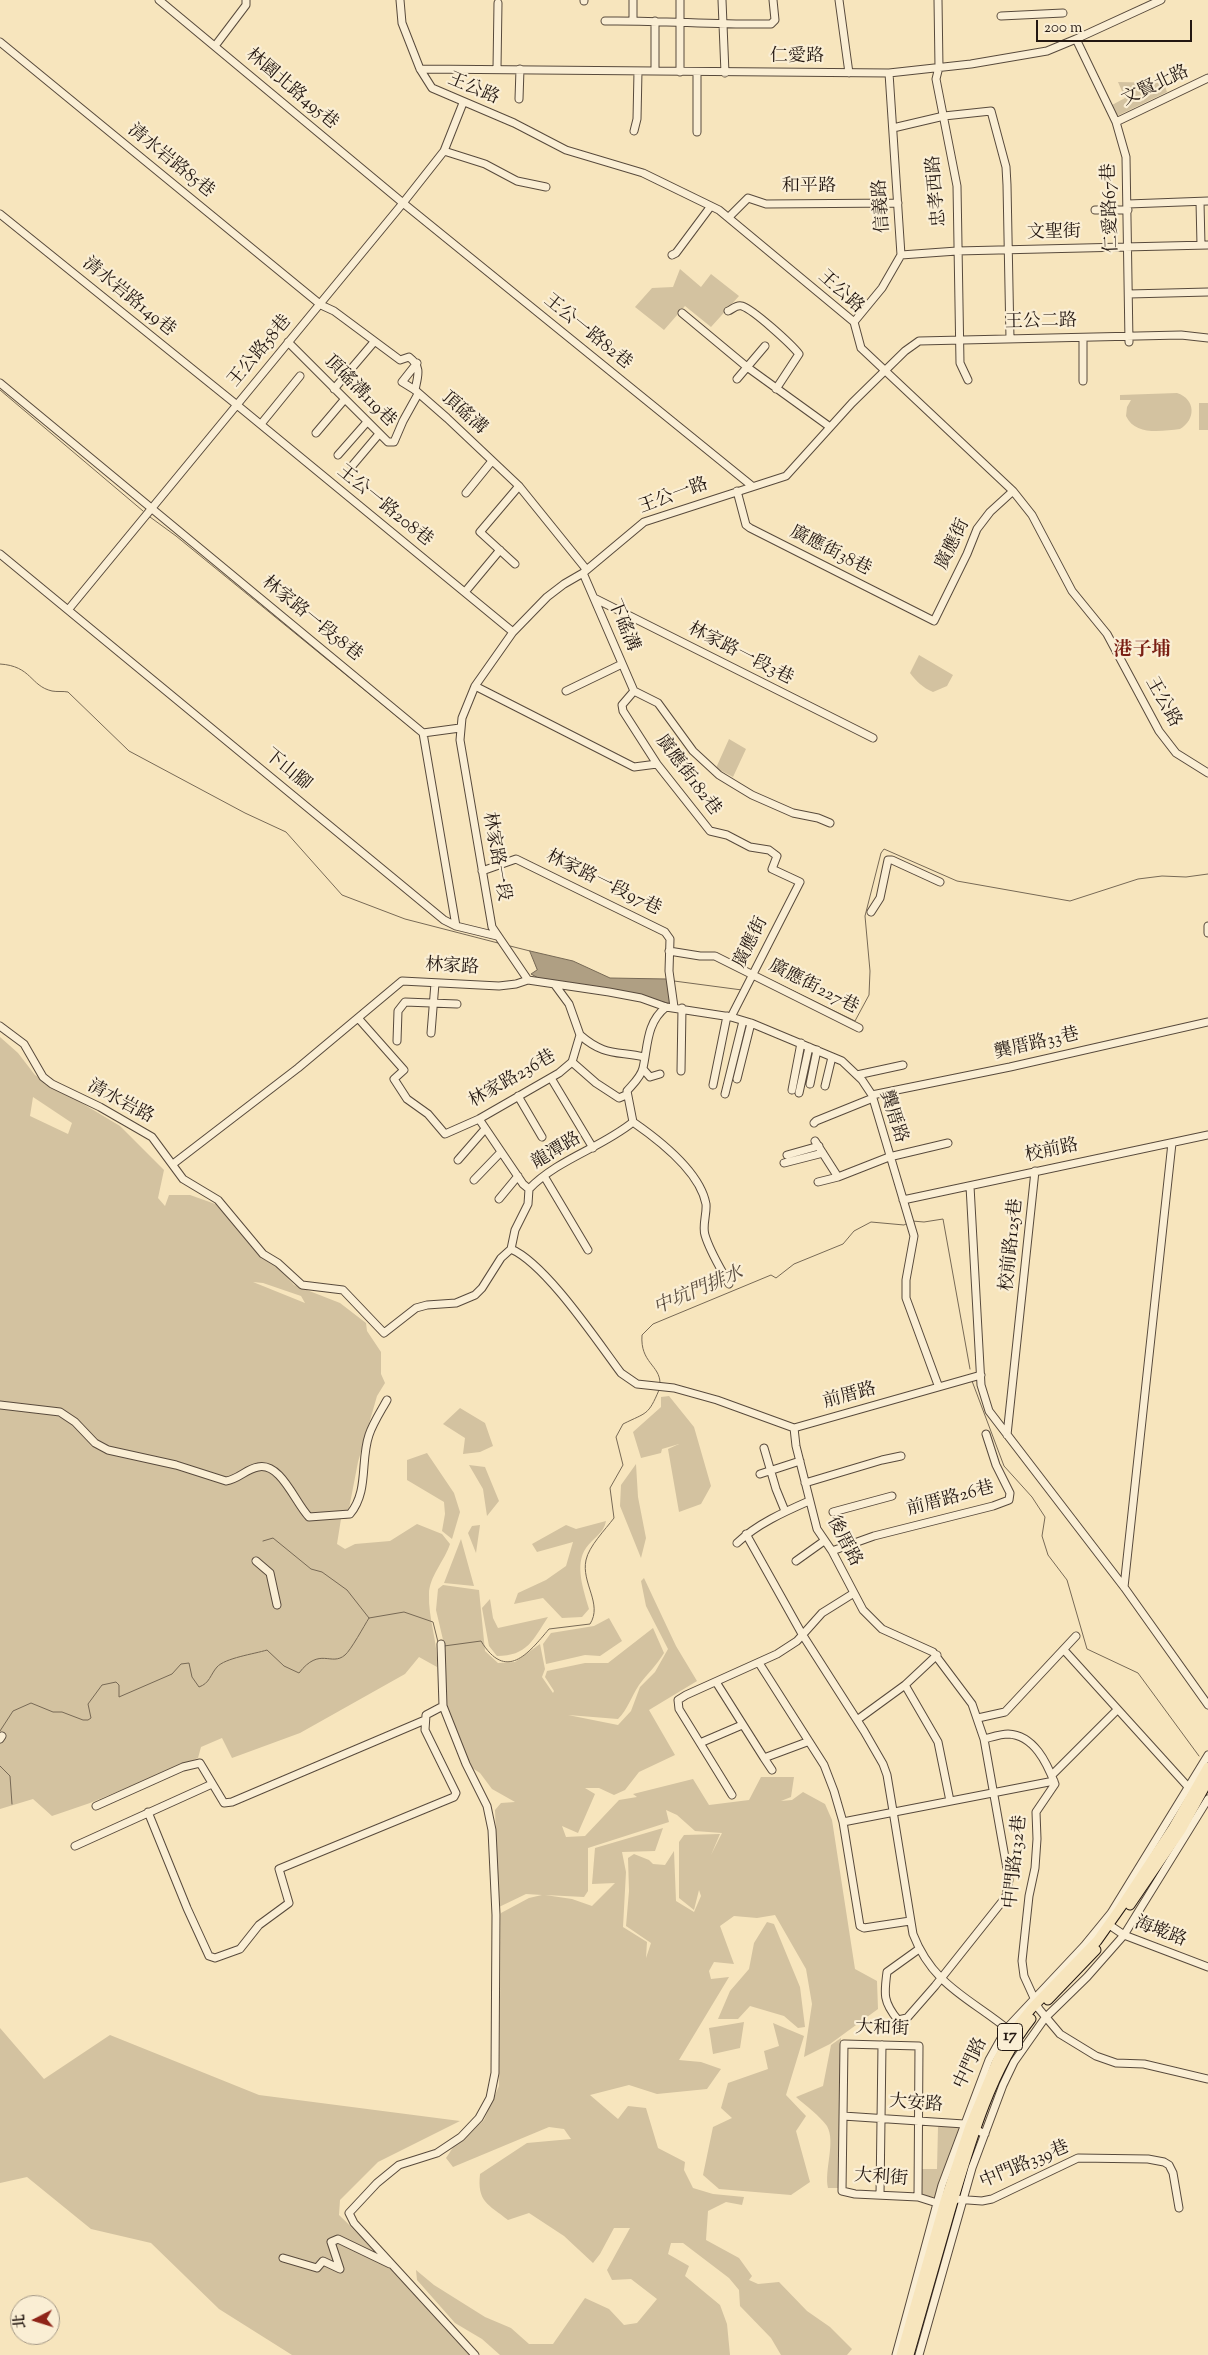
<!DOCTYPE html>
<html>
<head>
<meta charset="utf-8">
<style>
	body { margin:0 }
	#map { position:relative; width:1208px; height:2355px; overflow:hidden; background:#f7e5bd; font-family:"Sorts Mill Goudy","Noto Serif TC",serif }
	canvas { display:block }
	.north { position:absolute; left:10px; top:2295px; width:50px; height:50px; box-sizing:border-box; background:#faeed4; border:1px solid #a49886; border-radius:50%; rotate:265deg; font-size:14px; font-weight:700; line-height:20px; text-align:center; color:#231711 }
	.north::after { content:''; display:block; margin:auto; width:18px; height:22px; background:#8f2418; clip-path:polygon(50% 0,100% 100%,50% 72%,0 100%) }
	.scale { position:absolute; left:1036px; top:20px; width:156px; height:22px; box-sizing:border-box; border:2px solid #231711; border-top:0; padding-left:6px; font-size:15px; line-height:18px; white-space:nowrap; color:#231711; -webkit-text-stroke:4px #faeed4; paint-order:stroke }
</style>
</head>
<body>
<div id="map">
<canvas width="1208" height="2355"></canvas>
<div class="north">北</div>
<div class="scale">200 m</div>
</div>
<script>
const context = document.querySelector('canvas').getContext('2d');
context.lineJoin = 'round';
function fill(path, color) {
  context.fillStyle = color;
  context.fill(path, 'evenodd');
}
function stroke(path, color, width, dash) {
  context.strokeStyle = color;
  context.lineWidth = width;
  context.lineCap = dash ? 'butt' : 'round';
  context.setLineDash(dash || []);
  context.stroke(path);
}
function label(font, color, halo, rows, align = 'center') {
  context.font = font + ' "Sorts Mill Goudy","Noto Serif TC",serif';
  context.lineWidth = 4.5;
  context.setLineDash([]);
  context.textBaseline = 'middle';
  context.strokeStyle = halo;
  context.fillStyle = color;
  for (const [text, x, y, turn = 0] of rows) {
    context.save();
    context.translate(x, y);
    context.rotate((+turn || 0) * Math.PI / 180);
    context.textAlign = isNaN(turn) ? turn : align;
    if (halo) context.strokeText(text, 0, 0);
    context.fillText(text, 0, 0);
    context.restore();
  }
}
fill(new Path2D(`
	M1118,82l46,1 3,9 -50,24 -5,-11 13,-7z
	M680,269l21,18 10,-13 28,22 -28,31 -26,-21 -21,24 -29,-23 17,-19 21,-1z
	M1177,393c19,6 19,27 3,36 -18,2 -45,7 -54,-13l1,-9 4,-7h-11v-5z
	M1199,403h9v27h-9z
	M919,655l34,20 -6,11 -14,6c-10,-4 -17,-11 -23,-19z
	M729,739l17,10 -13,28 -17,-9z
	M0,1037l18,16 17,22 85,51 44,44 -6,28 7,8 4,-11h21l31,11 73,79 46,18 26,20 1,8 14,21v22l4,9 -8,13 -19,66 -11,57h-6l-4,25 8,5 10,-5 35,-3 27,-17 25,10 8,10c-5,16 -21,33 -21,50 -1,24 9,48 8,73l-18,-10 -14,17 -105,59 -68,25 -10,-20 -21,9 -3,11 -108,45 -38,13 -19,-17 -33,10zM33,1097l39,26 -4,11 -38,-18zM253,1282l10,1 38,13 4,7z
	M669,1396l25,31 17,59 -10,18 -22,8 -11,-63 11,-5 -17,5 -1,4 -20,5 -8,-26 28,-25v-10z
	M460,1408l25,15 8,23 -13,6 -17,2 2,-16 -22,-14z
	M427,1453l27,40 6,19 -8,27 -10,-8 3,-17 -1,-12 -37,-22v-20z
	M636,1464l2,33 8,41 -5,20 -21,-52 1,-21z
	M469,1465l16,2 14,34 -12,15 -4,-27z
	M606,1521c-2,12 -13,17 -20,27 -12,17 -2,43 3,61l-7,8 -20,1 -19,-20 -29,6 4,-11 28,-13 20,-14 7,-24 -36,10 -5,-8 34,-19 10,4z
	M480,1525l-4,28 -8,-20 4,-7z
	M461,1539l13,47 -30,-3z
	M644,1578l32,68 21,35 -48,29 26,45 -36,17 -14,18 -11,5 -15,-7h-14l10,6 -17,39 -16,-7 4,11 19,-1 34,-36 18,-3 -4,-3 60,-15 16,26 40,-5 12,-23h33l-3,20 -10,4 11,-1 11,-8 22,12 7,16 23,149 22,12 1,28 -48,35 -26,13 8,-53 -6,-35 -31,-54 -18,3 -23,-2 -14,10 14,38 -20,-2 -5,9 2,8 18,-2 -50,83 22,2 20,7 -14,20 -50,5 -28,-9 -39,10 28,24 10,-13 18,2 12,40 27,14 -1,8 9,18 20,6 31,3 -2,8 -16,-3 -18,9 -2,29 33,18 13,18 -3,4 9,4 21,-2 28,29 23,16 22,22 -5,6h-66l-10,-17 -31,-32 -1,-16 -10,-12 -46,-35h-12l-3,11 21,12 -4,10 35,29 7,19 3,31h-230l-18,-16 -27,-16 -38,-43 -1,-10 18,15 51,32 26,11 18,16h24l32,-46 24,11 15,16 13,-2 20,-24 -26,-20 -19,1 -5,-10 23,-42h-16l-14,26 -7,9 -29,-27 -35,-23 -21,7c-20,-16 -31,-18 -28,-46l47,-31 44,-4 -7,-10 -15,-2 -96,40 -7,-9 8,-12 30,-26 15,-34 2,-173 28,-15 13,-3 -16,-1 -27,13 -4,-97 6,-7 14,-1 -23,-13 -12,-16 -14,-9 -21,-53 -1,-67 -8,-34 2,-21 5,-4 36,5 6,61 13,12 17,-1 25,-18 5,25 -3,8 11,16 1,-2 -9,-14 2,-6 38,-8h23l45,-35 11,25c-7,12 -17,21 -25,32 -8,12 -11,24 -21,34l-50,-4 50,10 13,-14 9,-24 15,-15 13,-23 -22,-43 -5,-25zM666,1810l11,5 18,16 27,2 -11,22 9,-21 -36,1 -5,7v56l15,12 5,-20 2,6 -7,16 -18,-11 -2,-50 -9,14 -12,-1 -4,-4 -15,-6 -6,4 1,33 -3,35 25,17 -5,15 1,-16 -24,-15 3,-55 -4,-20 33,-1 8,-23 -68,20 -3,36 23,-1 -23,23 -20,-7 -27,-4 39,2 4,-6v-43l81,-26z
	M490,1599l3,19 5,10 50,-11c-15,23 -21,39 -51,39l-8,-10 -7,-38z
	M609,1618l13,23 -22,15 -15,-1 -39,9 -3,-20 8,-11 43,-7z
	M767,1922l7,2 26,63 5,40 -7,1 -14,-12 -34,-10 -12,13h-20l12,-28 19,-22 5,-26z
	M744,2022l-4,26 -27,6 -4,-26z
	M773,2023l31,13 -18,59 20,21 -10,15 14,51 -19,13 -72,-6 -16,-14 10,-48 19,-9 -11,-10 7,-25 40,-14 -4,-18 15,-5z
	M0,2028l44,51 66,-44 149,60 201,26 -82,41 -38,38 -1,15 61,59 70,81h-178l-73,-46 -68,-66 -60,-14 -64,-52 -27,6z
	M841,2038l-1,150h-12c-4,-18 8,-46 -1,-62 -7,-10 -22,-21 -31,-29l27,-11 8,-41z
	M938,2127h22l-25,70 -14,-1v-27h16z`), '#d3c2a0');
const water = new Path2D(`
	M530,951l43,10 37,17 57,1 5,25 -60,-14 -70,-10 -11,-6 6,-4z`);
fill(water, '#af9f83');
stroke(water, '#776955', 1);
stroke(new Path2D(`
	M0,390l143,121
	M150,517l26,19 240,196
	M0,664c32,2 30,22 52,27 5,1 11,0 16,1l61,59 116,62 41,19 56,63 63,24 93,24
	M510,946l20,5
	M674,981l68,9
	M775,982l80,39 14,-26 1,-24 -5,-55 16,-63 3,-4 73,32 113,20 68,-22 24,-3 24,1 22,-3
	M912,1221l12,1 19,-3 27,150
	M972,1381l32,85 28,31 13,20 -3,19 6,19 19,25 20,69 51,24 61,83
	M660,1383c0,-18 -20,-20 -18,-48l11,-11 118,-49 5,3 18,-14 49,-20 11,-13 17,-9 33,3 4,-2
	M263,1541l10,-3 38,31 11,3 25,18 22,28
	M444,1646l37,-5c25,41 47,13 68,-12l41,-5c13,-20 -9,-41 -4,-64 3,-14 19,-30 28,-42l-4,-30 13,-23 -7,-28 7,-13c24,-12 25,-8 36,-34
	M0,1731l13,-20 18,-8 22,9h9l21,8h5l3,-2 -3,-14 14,-19 14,-3 3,3v12l53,-23 9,-10 8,-1 3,14 7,10c11,-4 11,-12 18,-20 8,-9 37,-13 50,-17l17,16 15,7c21,-27 32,-6 46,-18 6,-5 19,-29 24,-37l35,-6 29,10 5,20
	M0,1766l10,10 2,28`), '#776955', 1);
const minor = new Path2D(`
	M159,0l244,203 349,283
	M400,0l2,23 18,46 12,19 82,35 52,27 77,23 76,37 135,112 7,26 152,143 19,24 40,76 35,43 52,97 17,22 32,20
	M584,0v1
	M633,0v20
	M680,0v72
	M722,0l3,73
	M839,0l10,73
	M938,0l1,67 -3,12 21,107 3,177 8,17
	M1001,16l62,-3
	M605,21c55,-1 110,4 166,3l4,-4 -2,-20
	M655,21v50
	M1076,39l40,83 10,35 3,185
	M0,42l321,263 13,6 66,49 9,-3c13,10 9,18 6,33
	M215,46l31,-41v-5
	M497,68l1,-65
	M420,69l469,4 82,-9 76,-13 29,-12 85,-39
	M697,72v60
	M519,99l1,-30
	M1116,122l92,-44
	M893,128l51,-12 47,-5 15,56 1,18 3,154
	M634,131l3,-12 1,-48
	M444,151l41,13 32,17 29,6
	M1200,202l1,43
	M1128,204l80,-3
	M1095,210h33
	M0,214l237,191 276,227
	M729,217l19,-19 18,6 132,-1
	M672,255l4,-2 35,-47
	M901,255l56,-4 251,-6
	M1129,294l79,-2
	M728,311c4,-1 8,-7 14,-5 12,4 49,38 57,48l-23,35
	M682,313l65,54 83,60
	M854,322l28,-34 19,-33 -12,-182
	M1083,338v43
	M288,342l100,100h6l9,-21 15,-27
	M417,363l-15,19 13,8 32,28 72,68 67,83
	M737,379l28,-33
	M0,383l423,350 37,-5
	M334,389l40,-47
	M261,424l39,-48
	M316,433l28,-33
	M338,455l29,-33
	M352,466l27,-32
	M737,491l9,34 4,3 184,93 33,-67 10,-25 13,-17 23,-21
	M466,493l26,-32
	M0,554l444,366 12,6 41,10
	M515,564l-35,-32 39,-46
	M583,573l51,118
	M465,592l35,-42
	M594,598l279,140
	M68,610l335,-407 41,-52 19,-48
	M475,686l159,81 23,-3
	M566,691l56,-27
	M634,691l-12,14 1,6 34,53 53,67 17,4 23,12 19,3 8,6 -5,13 28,13 -69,135
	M634,691l24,12 35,48 26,24 33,20 41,18 25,5 12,5
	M423,733l33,193
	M482,871l34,-12 149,73 5,7 -1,32 5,36
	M871,912l9,-14 8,-38h4l48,22
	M1208,926v7
	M669,951l31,5h15l144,72
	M528,980l-36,-53 -32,-187 2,-22 13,-32 38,-54 34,-35 17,-13 19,-11 61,-51 142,-46 66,-73 53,-52 14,-10 262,-6 27,3
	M358,1018l46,52 -10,9 13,20 21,15 17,20 34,-15 80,-46 13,-11 8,-27 -11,-31 -14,-19
	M0,1026l24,18 19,33 9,7 48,23 52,30 31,42 35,21 45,54 15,9 24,22 41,5 41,43 32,-25 11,-3 29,-2 19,-8 7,-7 19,-30 10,-9 4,-19 13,-26 1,-15c29,-30 72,-41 104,-67
	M431,1033l4,-50
	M580,1035c24,21 36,16 64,22
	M397,1041l1,-30 7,-9 52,2
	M572,1062l24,21 23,15 7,-3
	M643,1069l7,8 10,-3
	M681,1071l1,-63
	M857,1075l46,-10
	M551,1078l42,70
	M737,1079l14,-56
	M810,1084l7,-34
	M713,1085l14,-69
	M825,1086l7,-29
	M792,1090l9,-47
	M799,1093l10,-46
	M725,1094l18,-73
	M872,1095l138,-28 198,-45
	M518,1096l24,41
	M479,1119l44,65 6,5
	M633,1122c26,18 67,50 73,82 1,10 -4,22 -1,31 5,17 16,34 24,49
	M633,1122l-6,-31c6,-7 14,-14 16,-23 5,-22 3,-45 23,-61
	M814,1123l2,-2 57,-23
	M815,1141l23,36
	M787,1155l32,-9
	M458,1160l27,-31
	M784,1163l39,-10
	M173,1164l125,-96 104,-87 97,5 17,-2 12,-4 81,12 32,6 25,9 65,10 20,6 91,38 20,19 10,15 42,141 -8,44v18l32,87
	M544,1176l44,74
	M474,1180l27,-28
	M818,1182l20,-5 51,-20 59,-14
	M970,1186l11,199 8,26 135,176 84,118
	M499,1199l19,-23
	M903,1200l305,-65
	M511,1249c35,15 86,92 110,124l16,11 37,4 43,12 77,28 187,-53
	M0,1405l60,7 15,10 20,21 13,7 68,15 50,16c13,-2 20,-12 32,-14 23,-5 37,36 51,50l41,-3c19,-23 10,-53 19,-79 4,-12 12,-24 18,-35
	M794,1428l2,18 21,83 15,22 31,59 19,19 51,23 39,52 12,35c8,-2 17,-5 24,-5 26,1 39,29 47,50l-19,28 1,27 -2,29 -6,28 -7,65 2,15 15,33 21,25 36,22 20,7 28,1 64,15
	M1007,1435l28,-264
	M764,1448l12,41 9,22
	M760,1474l40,-13
	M805,1483l77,-23 19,-4
	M833,1512l59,-16
	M746,1534l56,100 62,97 19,33 4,11 6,36 20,123c20,52 57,64 97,97
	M737,1543c20,-19 47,-31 72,-42
	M832,1551l42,-15 119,-30 16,-6 1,-7 -14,-28 -10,-31
	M256,1561l14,12 7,32
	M796,1561l28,-20
	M1124,1587l48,-444
	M441,1644l2,62 23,58 21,42 5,24 4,85 -1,158 -5,25 -11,20 -18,19 -24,16 -38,12 -22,18 -28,30 5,10 121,132
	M1064,1650l126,139
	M759,1663l65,102 10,26 9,31 17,104 4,2 46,-7
	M716,1682l48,76 43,-16
	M905,1685l33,57 12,59
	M978,1718l27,-6 71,-76
	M857,1720l48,-35 32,-30
	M0,1739l2,-3
	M700,1743l42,-18
	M764,1758l8,12
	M1052,1775l65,-65
	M732,1795l-53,-86 -1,-9 8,-5 91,-41 20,-13 25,-28 32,-20
	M96,1806l87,-39 17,-4 24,40 8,-1 193,-82
	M148,1812l39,96 22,48 6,2 25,-9 19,-24 30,-22 -10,-34 175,-72 2,-4 -31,-63 1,-15 17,-9
	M843,1822l211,-41
	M75,1846l137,-62
	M1105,1922l19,13 84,32
	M919,1949l-32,23c-3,22 -4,30 11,48l9,-2 28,-32 66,-83 5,-7 3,-16 -25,-141
	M843,2116l121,8 21,10
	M880,2195l2,-150
	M918,2197l1,-151 -75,-2 -2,147 13,3 63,3 19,6 17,-4 28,2 10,-2 86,-41 70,1 16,3 5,3 4,8 6,35
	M283,2258l34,10 6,-7 17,8 -9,-27 7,-3 52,25
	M896,2355l46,-170 47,-125 18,-32 77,-82 27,-33 97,-158
	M919,2355l53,-187 31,-83 11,-23 31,-44 42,-41 37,-42 84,-136`);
const major = new Path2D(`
	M1130,1905l51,-75 27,-49
	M1048,2000l48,-50
	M901,2355l44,-154 25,-75 27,-65 15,-28 19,-24 66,-68 24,-34 52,-79 35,-61
	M909,2355c13,-47 27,-93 40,-140 19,-64 40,-143 82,-196`);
stroke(minor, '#584a3c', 9);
stroke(major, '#231711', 11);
stroke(minor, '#faeed4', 7);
stroke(major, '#f7e5bd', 9);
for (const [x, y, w] of [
	[1010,2037,25]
]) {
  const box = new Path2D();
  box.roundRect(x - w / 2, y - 13.5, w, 27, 4);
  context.fillStyle = '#faeed4';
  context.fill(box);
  stroke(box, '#231711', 1);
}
label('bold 16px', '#231711', null, [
	["17",1010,2037]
]);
label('18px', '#231711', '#faeed4', [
	["仁愛路",797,58],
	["文賢北路",1156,87,-25],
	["林園北路495巷",291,90,40],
	["王公路",473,90,23],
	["清水岩路85巷",170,162,39],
	["和平路",809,188],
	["忠孝西路",938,191,-95],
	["信義路",883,206,-94],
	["仁愛路67巷",1112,208,-92],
	["文聖街",1054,234,-1],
	["王公路",840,293,42],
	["清水岩路149巷",128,298,39],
	["王公二路",1041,323,-1],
	["王公一路82巷",587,333,39],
	["王公路58巷",261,352,-50],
	["頂磘溝119巷",359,392,45],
	["頂磘溝",463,414,42],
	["王公一路",674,497,-20],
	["王公一路208巷",384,507,39],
	["廣應街",954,545,-64],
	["廣應街38巷",830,552,27],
	["林家路一段58巷",311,620,39],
	["下磘溝",622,626,67],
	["林家路一段3巷",740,655,27],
	["王公路",1162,703,61],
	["下山腳",287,771,39],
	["廣應街182巷",687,776,53],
	["林家路一段",495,857,80],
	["林家路一段97巷",603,884,26],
	["廣應街",752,943,-63],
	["林家路",452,968,3],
	["廣應街227巷",813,988,27],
	["龔厝路33巷",1037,1045,-13],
	["林家路236巷",513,1080,-30],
	["清水岩路",120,1103,28],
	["龔厝路",892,1117,72],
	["龍潭路",557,1152,-31],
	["校前路",1052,1152,-12],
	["校前路125巷",1013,1245,-84],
	["前厝路",850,1397,-15],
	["前厝路26巷",951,1500,-15],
	["後厝路",843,1542,62],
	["中門路132巷",1017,1862,-84],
	["海墘路",1160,1933,21],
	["大和街",882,2030,2],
	["中門路",972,2064,-65],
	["大安路",916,2105,4],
	["中門路339巷",1025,2166,-23],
	["大利街",881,2179,4]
]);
label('bold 19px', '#7a1f14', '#faeed4', [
	["港子埔",1142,652]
]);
label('italic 19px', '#5b4d3f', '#faeed4', [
	["中坑門排水",699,1292,-23]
]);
</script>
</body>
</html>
